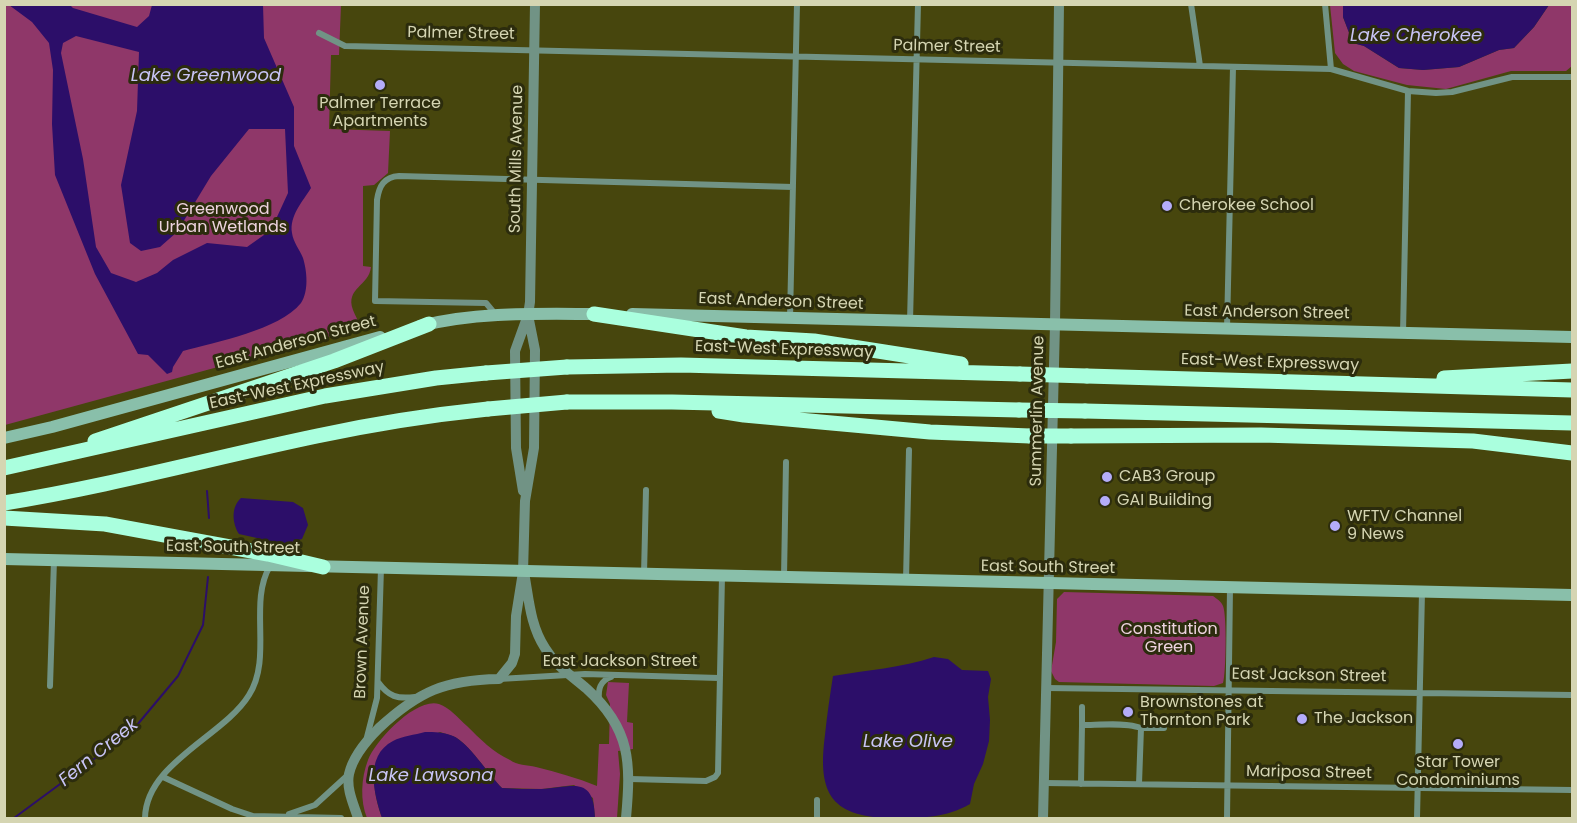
<!DOCTYPE html>
<html>
<head>
<meta charset="utf-8">
<style>
	body { margin:0 }
	#map { position:relative; width:1577px; height:823px; overflow:hidden; background:#47460d; font-family:Poppins,sans-serif }
	canvas { display:block }
	.frame { position:absolute; inset:0; border:6px solid #d5d5b2; pointer-events:none }
</style>
</head>
<body>
<div id="map">
<canvas width="1577" height="823"></canvas>
<div class="frame"></div>
</div>
<script>
const context = document.querySelector('canvas').getContext('2d');
context.lineJoin = 'round';
function fill(path, color) {
  context.fillStyle = color;
  context.fill(path, 'evenodd');
}
function stroke(path, color, width, dash) {
  context.strokeStyle = color;
  context.lineWidth = width;
  context.lineCap = dash ? 'butt' : 'round';
  context.setLineDash(dash || []);
  context.stroke(path);
}
function label(font, color, halo, rows, align = 'center') {
  context.font = font + ' Poppins,sans-serif';
  context.lineWidth = 6;
  context.setLineDash([]);
  context.textBaseline = 'middle';
  context.strokeStyle = halo;
  context.fillStyle = color;
  for (const [text, x, y, turn = 0] of rows) {
    context.save();
    context.translate(x, y);
    context.rotate((+turn || 0) * Math.PI / 180);
    context.textAlign = isNaN(turn) ? turn : align;
    if (halo) context.strokeText(text, 0, 0);
    context.fillText(text, 0, 0);
    context.restore();
  }
}
fill(new Path2D(`
	M5,5h336l-2,50h-8l-2,74 61,2 -2,42 -14,12 -11,1v80l8,1c-2,19 -26,21 -18,43 2,6 6,11 8,18l-356,97z
	M1330,5h13v12l10,26 11,3 35,22 24,2 36,-3 40,-17 15,-2 20,-21 15,-22h23v61l-6,5h-55l-65,18 -39,-4 -53,-14 -11,-7 -8,-11z
	M1064,592l149,4c4,3 8,5 10,10 4,9 3,68 0,77l-9,3 -155,-4 -4,-3 -4,-8 5,-29 1,-43z
	M608,682l21,1 -2,39 6,1v26l-15,2 2,23 -3,44h-22l-2,-20 -19,-13 -32,4 -40,-1c-14,-14 -32,-43 -47,-51 -4,-2 -10,-3 -15,-5l-64,29c-4,21 -1,37 6,57h-15c-7,-17 -6,-40 1,-58 7,-19 48,-63 71,-56 11,4 19,14 28,22 13,13 26,26 43,34 7,5 17,5 26,7 21,5 41,11 61,19l2,-42h10l1,-40 -4,-9z`), '#8f3769');
fill(new Path2D(`
	M9,5h61l3,3 64,19 12,-11 3,-11h111l1,33 30,69v39l17,42c-8,13 -22,28 -19,45 1,9 8,17 11,25 4,13 6,33 -2,45 -22,27 -85,39 -118,48l-10,16 -1,5 -5,2 -19,-19 -10,-1 -43,-80 -40,-99 -3,-51 1,-54 -4,-27 -17,-21zM76,36l63,16 -2,59 -16,74 9,58 11,8 19,-4 17,-15 34,-56 38,-47h36l3,64 -17,37 -24,17 -40,-4 -34,17 -16,13 -21,9 -25,-9 -15,-26 -13,-88 -22,-106 2,-10z
	M1343,5v-1l206,1 -15,22 -20,21 -15,2 -40,17 -36,3 -24,-2 -35,-22 -11,-3 -10,-26z
	M241,498l52,4 10,6 5,17 -6,14 -18,5 -45,-10c-7,-11 -8,-27 2,-36z
	M934,657l14,2 14,11 26,1 3,8 -3,18 2,23 -1,21 -6,23 -9,20 -4,20c-24,14 -48,14 -75,14 -63,0 -78,-23 -70,-83 2,-20 5,-40 8,-59 34,-6 68,-8 101,-19z
	M425,732c9,0 19,0 28,4 16,7 35,38 49,52 13,1 26,1 39,1 30,-1 53,-15 54,29h-213c-8,-24 -18,-62 11,-77 9,-5 22,-6 32,-9z`), '#2c0e69');
stroke(new Path2D(`
	M207,491l2,27
	M14,818l118,-87 46,-55 25,-51 5,-48`), '#2c0e69', 2);
stroke(new Path2D(`
	M1191,4l9,62
	M1325,4l6,65
	M319,33l26,13 986,23 77,22 28,2 16,-1 60,-15h60
	M496,315l-10,-12 -111,-2 2,-101c2,-14 7,-23 22,-24l394,11
	M790,318l7,-314
	M910,321l8,-317
	M1227,328l6,-261
	M1403,333l5,-242
	M644,574l2,-84
	M784,577l2,-115
	M906,580l3,-130
	M499,679l86,-5 134,4
	M378,682c11,15 19,17 37,15
	M50,686l4,-126
	M1046,688l526,7
	M599,700c-1,-11 1,-19 12,-23
	M1082,725v-18
	M1141,728h23
	M367,737l10,-39 4,-130
	M163,777l69,32 21,7 88,2
	M630,779l76,2 9,-4 3,-4 4,-197
	M1044,783l528,7
	M1081,784l1,-59c16,0 45,-3 59,3l-2,56
	M289,814l26,-9 34,-31
	M145,818c1,-55 79,-82 104,-123 24,-38 -1,-92 21,-129
	M817,818v-18
	M1227,818l3,-230
	M1417,818l5,-226`), '#719385', 6);
stroke(new Path2D(`
	M523,491l-7,-43 -1,-97 13,-36 2,-13 5,-298
	M525,578c4,23 6,49 20,70 10,17 27,28 42,41 44,40 44,74 39,129
	M358,818c-4,-13 -12,-29 -9,-44 4,-18 18,-34 30,-46 40,-37 66,-48 120,-49l13,-16 3,-9 1,-38 7,-44 2,-71 9,-53 1,-98 -7,-35
	M1043,818l12,-494 4,-320`), '#719385', 10);
stroke(new Path2D(`
	M632,314l940,23
	M420,326c59,-15 122,-12 183,-12
	M4,438l48,-11 328,-90
	M4,559l1568,36`), '#89bfaa', 12);
stroke(new Path2D(`
	M594,314l152,23 68,4 147,23
	M567,367l114,-2 339,9
	M1087,376l485,14
	M1444,378l128,-7
	M567,402h105l347,8
	M719,411l25,4 186,17 100,4
	M1085,411l487,12
	M1071,436l190,-1 212,6 99,12
	M95,441l239,-80 95,-37
	M4,468l321,-72 111,-18 50,-5
	M4,503c106,-17 208,-45 313,-67 56,-12 113,-21 171,-27
	M4,518l101,6 163,30 55,13`), '#aaffde', 15);
stroke(new Path2D(`
	M486,373l81,-6
	M1020,374l67,2
	M488,409l79,-7
	M1019,410l66,1
	M1030,436h41`), '#aaffde', 15);
for (const [x, y, r, color] of [
	[380,85,6,"#b4acf9"],
	[1167,206,6,"#b4acf9"],
	[1107,477,6,"#b4acf9"],
	[1105,501,6,"#b4acf9"],
	[1335,526,6,"#b4acf9"],
	[1128,712,6,"#b4acf9"],
	[1302,719,6,"#b4acf9"],
	[1458,744,6,"#b4acf9"]
]) {
  const dot = new Path2D();
  dot.arc(x, y, r, 0, 2 * Math.PI);
  context.fillStyle = color;
  context.fill(dot);
  stroke(dot, '#2c2c0d', 2);
}
label('16px', '#d5d5b2', '#2c2c0d', [
	["Palmer Street",461,34,1],
	["Palmer Street",947,47,1],
	["South Mills Avenue",517,159,-89],
	["East Anderson Street",781,302,2],
	["East Anderson Street",1267,313,1],
	["East Anderson Street",296,343,-15],
	["East-West Expressway",784,350,2],
	["East-West Expressway",1270,363,2],
	["East-West Expressway",297,386,-12],
	["Summerlin Avenue",1038,411,-89],
	["East South Street",233,548,1],
	["East South Street",1048,568,1],
	["Brown Avenue",363,642,-88],
	["East Jackson Street",620,662],
	["East Jackson Street",1309,676,1],
	["Mariposa Street",1309,773,1]
]);
label('16px', '#d5d5b2', '#2c2c0d', [
	["Palmer Terrace",380,104,"center"],
	["Apartments",380,122,"center"],
	["Cherokee School",1179,206],
	["CAB3 Group",1119,477],
	["GAI Building",1117,501],
	["WFTV Channel",1347,517],
	["9 News",1347,535],
	["Brownstones at",1140,703],
	["Thornton Park",1140,721],
	["The Jackson",1314,719],
	["Star Tower",1458,763,"center"],
	["Condominiums",1458,781,"center"]
], 'left');
label('16px', '#eed3df', '#2c2c0d', [
	["Greenwood",223,210],
	["Urban Wetlands",223,228],
	["Constitution",1169,630],
	["Green",1169,648]
]);
label('italic 18px', '#c8c4f6', '#2c2c0d', [
	["Lake Cherokee",1416,36],
	["Lake Greenwood",206,76],
	["Lake Olive",908,742],
	["Fern Creek",99,753,-39],
	["Lake Lawsona",431,776]
]);
</script>
</body>
</html>
